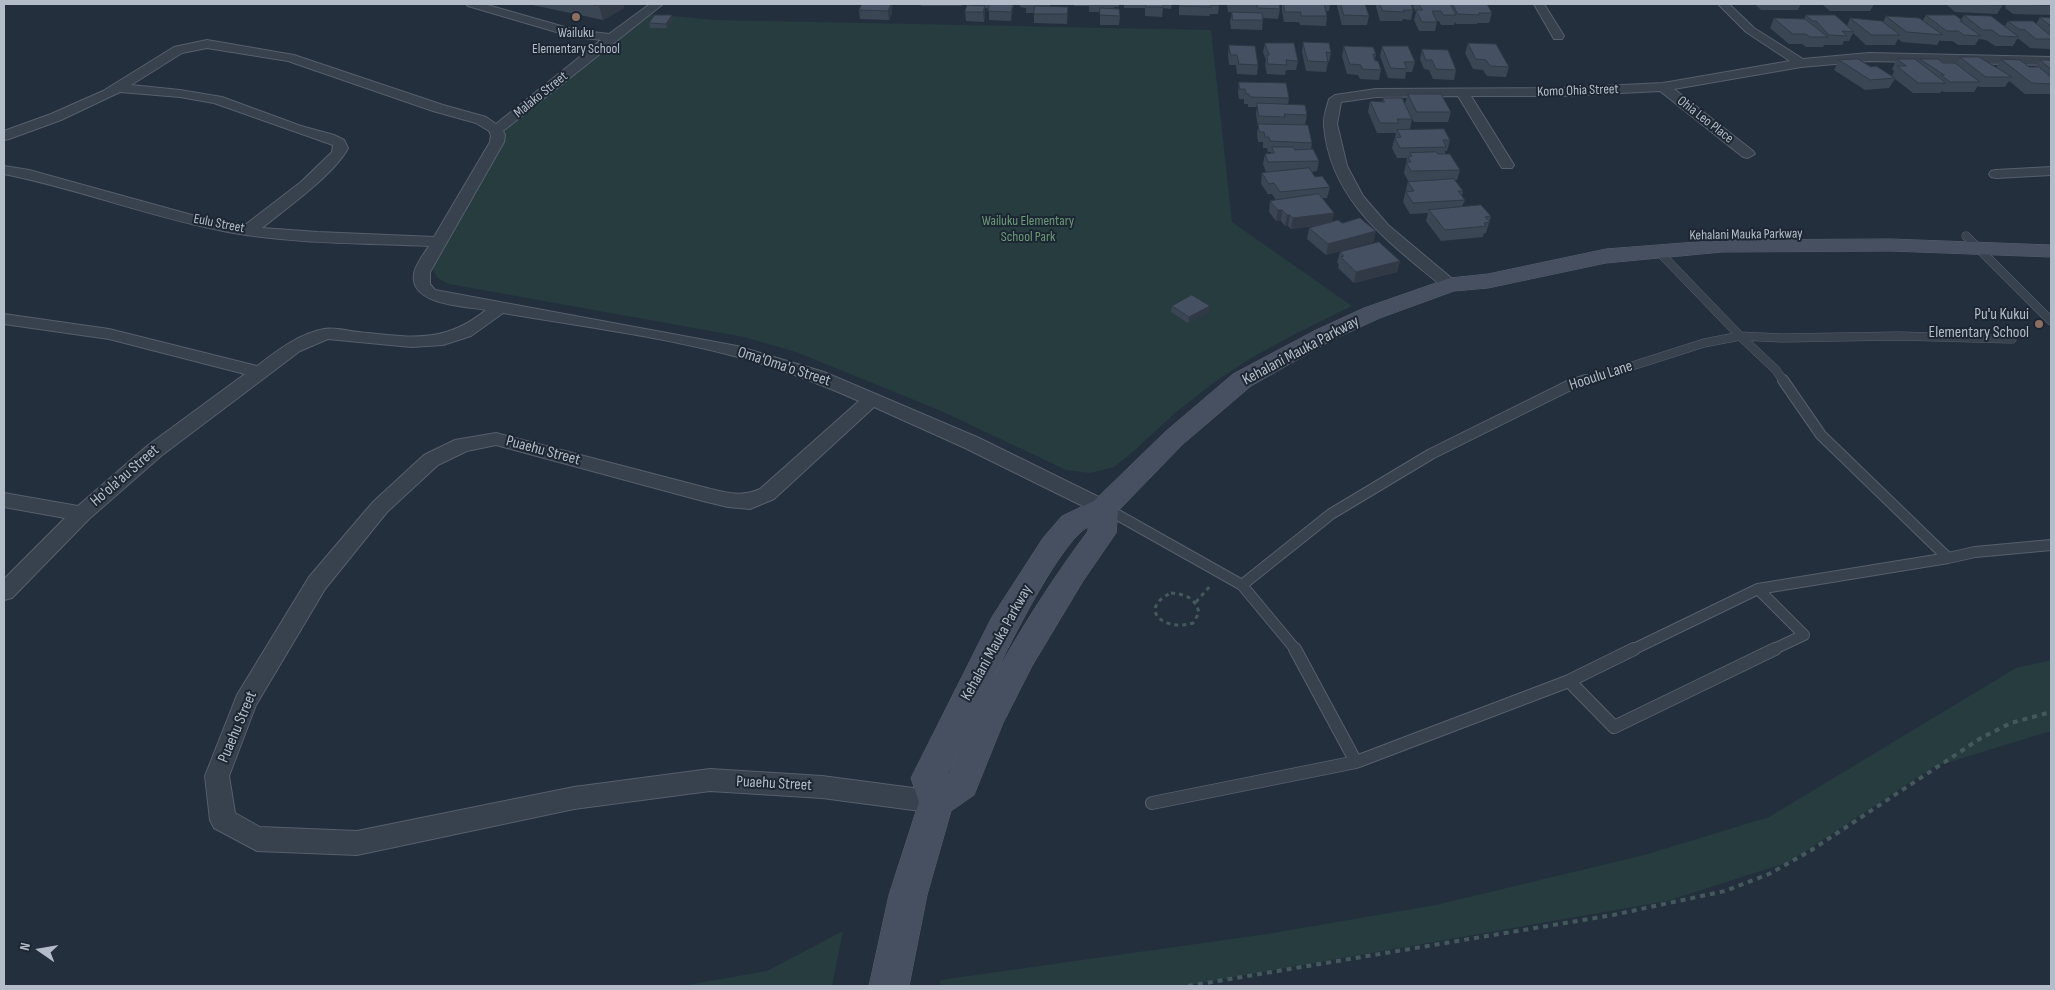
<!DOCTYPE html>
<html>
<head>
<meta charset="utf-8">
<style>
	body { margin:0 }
	#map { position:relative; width:2055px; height:990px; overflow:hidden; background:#242f3e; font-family:"Sofia Sans Condensed",sans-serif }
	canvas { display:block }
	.frame { position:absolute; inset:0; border:5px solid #b4bcc9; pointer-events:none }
	.north { position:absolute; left:15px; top:925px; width:50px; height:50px; -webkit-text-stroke:4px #1d2633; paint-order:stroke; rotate:283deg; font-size:14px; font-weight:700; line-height:20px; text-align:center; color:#b4bcc9 }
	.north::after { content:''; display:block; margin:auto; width:18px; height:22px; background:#b4bcc9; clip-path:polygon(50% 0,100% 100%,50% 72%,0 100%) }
</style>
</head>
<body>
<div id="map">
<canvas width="2055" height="990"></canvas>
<div class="frame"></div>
<div class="north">N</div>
</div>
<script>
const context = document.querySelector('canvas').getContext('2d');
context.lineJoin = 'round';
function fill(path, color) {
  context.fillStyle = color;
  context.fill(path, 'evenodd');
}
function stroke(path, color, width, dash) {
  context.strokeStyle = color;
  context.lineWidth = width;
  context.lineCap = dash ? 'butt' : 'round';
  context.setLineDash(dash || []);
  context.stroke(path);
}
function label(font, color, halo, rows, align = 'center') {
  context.font = font + ' "Sofia Sans Condensed",sans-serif';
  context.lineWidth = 4;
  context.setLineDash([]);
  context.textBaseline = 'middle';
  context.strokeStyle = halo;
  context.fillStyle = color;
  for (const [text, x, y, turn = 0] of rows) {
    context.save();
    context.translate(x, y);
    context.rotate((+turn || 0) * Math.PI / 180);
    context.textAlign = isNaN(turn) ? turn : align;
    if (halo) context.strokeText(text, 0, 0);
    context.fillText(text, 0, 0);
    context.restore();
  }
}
fill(new Path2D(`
	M651,14l65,6 495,10 21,192 120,84 -57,28 -44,24 -35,23 -41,32 -40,37 -21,17 -24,6 -24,-3 -127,-60 -143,-58 -52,-15 -295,-53c-10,-4 -14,-7 -17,-18l72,-132 -1,-8z
	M2051,660v71l-118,36 -144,95 -122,39 -484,85h-243v-6l327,-46 169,-29 208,-50 125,-38 247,-149z
	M843,931l-11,55h-151l86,-15z`), '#263c3f');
const laneFar2 = new Path2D(`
	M1966,236l85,85
	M1663,256l77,80 36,34 8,12
	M1582,382l122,-39 36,-7 42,2 116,-2 114,3`);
const laneFar1 = new Path2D(`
	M1107,509l135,76 54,65
	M1948,558l27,-6 76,-7
	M1242,585l89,-71 100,-60 137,-68 18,-6
	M1758,589l46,46 -32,15
	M1632,650l126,-61 190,-31 -127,-123 -38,-55`);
const lane = new Path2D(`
	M1295,649l61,113 213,-81 65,-32
	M1569,681l45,46 161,-78
	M1152,803l204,-41`);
const street = new Path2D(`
	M466,4h18l91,26 34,4 41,-30h13l-160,127 2,4 -1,7 -74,130v12l5,6 302,56 87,26 155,66 132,65 3,5 -3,5 -7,2 -7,-2 -132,-65 -91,-41 -100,92 -24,10 -22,-2 -25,-6 -207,-56 -29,6 -29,14 -51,47 -62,77 -69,116 -27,71 6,37 25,14 97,4 217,-44 136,-18 112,7 114,15 9,3 4,8 -4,8 -9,3 -114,-15 -112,-7 -136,18 -217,46 -100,-4 -43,-23 -4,-8 -5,-44 32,-81 72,-118 64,-75 51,-47 31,-15 41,-7 207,54c21,5 37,11 57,2l99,-88c-41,-18 -82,-34 -125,-45 -75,-20 -154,-30 -231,-43l-32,23 -28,9 -32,2 -83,-8 -28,12 -139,105 -72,63 -77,79 -8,2v-21l61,-61 -61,-11v-14l74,13 69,-60 98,-72 -136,-35 -105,-15v-10l105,15 148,37c20,-15 41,-32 67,-37 10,-2 24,2 34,3 51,5 85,13 128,-22 -21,-4 -77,-5 -72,-36 1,-9 10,-20 15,-28 -67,-3 -135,-2 -201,-14 -76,-14 -148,-43 -224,-58v-8l25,4 170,47 46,8 56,-43 31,-30 1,-7 -119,-42 -34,-6 -60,-5 -59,28 -52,19 -5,1v-9l47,-17 52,-23 71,-44 33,-7 87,15 149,50 43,12 10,7 105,-84 -31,-4 -102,-30zM207,48l81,13 145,50 43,12 13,8 2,4 -1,7 -56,95 -116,-5 -56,-4c23,-19 73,-54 86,-80l-4,-8 -10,-5 -33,-9 -79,-29 -42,-7 -49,-5 51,-32z
	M1534,4h10l20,32 -2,3h-8z
	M1718,4h11l25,24 49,31 66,-6 182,4v8l-182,-4 -68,6 -127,22 79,62 2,3 -7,4 -5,-1 -83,-66 -98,5h-91l43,69 -2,3h-10l-2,-3 -42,-69 -82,1 -35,5 -4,22 10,42 16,30 25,29 68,57 2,3 -2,3h-12c-54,-46 -113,-85 -120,-162 -1,-9 3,-19 5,-27l6,-4 41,-6 186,-1 101,-5 127,-22 -44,-29z
	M2051,167v8l-55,3 -5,-1 -2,-3 2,-3 5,-1z`);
const secondary = new Path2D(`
	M1891,239l160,6v12l-160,-6 -169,1 -116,11 -118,25 -34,3 -74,27 -48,22 -81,46 -68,58 -65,67 -2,22 -33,48 -51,85 -29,57 -29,72 -23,16 -24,84 -18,91h-40l20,-91 30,-93 -8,-24 81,-161 51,-79 19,-22 32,-15 71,-69 68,-58 83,-44 48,-22 86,-30 38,-4 118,-25 116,-9zM1088,527v4c-35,47 -67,97 -95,148 14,-30 68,-139 95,-152zM958,752l-9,22 -2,1z`);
stroke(laneFar2, '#565f6c', 9);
stroke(laneFar1, '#565f6c', 12);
stroke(lane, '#565f6c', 14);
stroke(street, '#565f6c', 2);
stroke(secondary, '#565f6c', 1);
stroke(new Path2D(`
	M1171,593c14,1 25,5 28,20l-6,10c-29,9 -56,-14 -22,-30z
	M1196,602l14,-16`), '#44595c', 3, [4, 4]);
stroke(new Path2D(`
	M1188,986l425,-71 112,-24 44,-17 41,-23 171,-113 30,-15 40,-11`), '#44595c', 4, [5, 5]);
stroke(laneFar2, '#38414e', 8);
stroke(laneFar1, '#38414e', 10);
stroke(lane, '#38414e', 12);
fill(street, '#38414e');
fill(secondary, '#465061');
fill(new Path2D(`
	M528,4h95l1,4 -21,12z
	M892,4v9l-3,7 -29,-1 -1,-9z
	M920,4h42v2h-41z
	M975,4h39l-3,17 -22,-1v-11l-4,-1v7l-1,7 -18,-1 -1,-9 10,-7z
	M1020,4h30v3h18l-1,17 -33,-1v-10h-8v-5l-6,-1z
	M1074,4h45v3h-5v2l6,7 -1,9h-19v-13h-11v-6h-15z
	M1124,4h48l-1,5 -8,-1 -1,9 -17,-1v-8h-21z
	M1179,4h40l-1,10h-8l-1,2 -30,-1z
	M1227,4h52l1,5 -2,10 -15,-1 -1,12 -31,-1 -1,-7 2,-10 23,1 -27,-1z
	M1282,4h48l-1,7h-3l1,5 -1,10 -26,-1 -1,-3h-15l-2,-12z
	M1337,4h28l4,12 -2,9h-25l-5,-19z
	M1376,4h35l2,6 -2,10 -8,-1 -1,2h-22l-4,-14z
	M1414,4h73l5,9 -3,10h-12v1h-21l-1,-2 -1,3h-13l-2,-4h-2v1l-2,9h-16l-5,-11 2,-8 -3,-5z
	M1749,4h52l-3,6h-37l-5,-5h-6z
	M1823,4h51l-4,7h-40l-7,-6z
	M1947,4h55l1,1 -6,9 -42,-2 -8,-7z
	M2005,4h46v11l-38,-1 -8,-6 1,-2 -2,-1z
	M1806,15l41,11 3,-8 33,4 3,-6 37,4 3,-5 35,5 3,-5 41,11 3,-5 28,3 4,-7 11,1v29l-1,2 -20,-1 -11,-9h-2l-4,7h-18l-9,-6 -7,-1 -4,6h-17l-6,-4h-11l-1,-1 -3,5 -35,-3 -4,-3 -3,6h-29l-13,-12 -4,8h-5l-2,4h-18l-1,2h-17l-4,-3h-13l-19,-16 4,-10 30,1z
	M673,20l-6,8h-17l-1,-5z
	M1303,42l28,11 -2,9h-1l-2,10 -20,-1 -4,-19z
	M1265,43l33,18 -2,9h-10l-1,5 -18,-1 -2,-9 1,-5 -3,-8z
	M1468,43l41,24 -3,10 -19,-1 -4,-6 -10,-1 -8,-16z
	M1229,45l29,20 -1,10 -20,-1 -1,-9h-7l-1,-10z
	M1344,46l32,8 -1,5 6,11 -2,10 -19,-1 -2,-4 -11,-1 -5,-18z
	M1382,46l33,16 -3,10h-6l-1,7 -17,-1 -8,-22z
	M1422,49l34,21 -2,10 -21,-1 -4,-9 -5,-1 -4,-10z
	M1960,57l36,11 5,-9 28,8h7l4,-7h11v34h-26l-16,-13 -4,6h-25l-2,-1 -4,6h-30l-2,-1 -2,2h-27l-18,-14 -6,9 -24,2 -31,-20 5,-10 32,7 21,9 2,-5 -2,-2 5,-10 22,3 1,-3 23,4 13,1z
	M1239,82l50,16 -1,6 19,11 -2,10 7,18 -1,6 8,12 -2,10 -6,1 4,5 15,10 -3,11h-5l12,15 -2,8 44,10 -3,11 -47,13 -19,-16 2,-11 6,-2 -24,3 -3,-3h-3l-4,-5h-5l-7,-9 1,-11 6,-1 -4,-6h-4l-7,-10 1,-11 4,-1 -3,-8 2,-10 6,-1v-1h-3l-1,-4h-4v-6h-5l-1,-8 1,-7 -2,-13 1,-7h-9v-3h-4v-5h-5l-1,-7z
	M1408,94l43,18 -3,10h-34l-2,-3 -2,10 -13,1 53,10 -3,11h-2v3l15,16 -3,10h-2l8,11 -1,5 3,4 -3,7 29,9 -5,17h-2l-1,4 -42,4 -15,-20 2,-8 -18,1 -7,-12 5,-21 -4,-8 3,-15h-10l-5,-10 4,-15h-19l-9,-21 2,-11 12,1 1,-4 22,6z
	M1340,252l60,9 -3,11 -43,11 -16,-15 1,-4 -2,-1z
	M1172,306l37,6 -21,11 -17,-11z`), '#3b4654');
fill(new Path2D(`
	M603,4h20l1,4 -21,12 -4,-14z
	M892,4v9l-3,7 -1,-9z
	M1013,4h1l-3,17v-9z
	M985,6v9l-1,7 -1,-10z
	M672,15l1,5 -6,8 -1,-4z
	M1278,210h4l-1,11h-5z
	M1334,213l-2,10 -41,6 2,-11z
	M1287,215h3l-2,11h-3z
	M1376,231l-3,11 -47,13 2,-11z
	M1400,261l-3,11 -43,11 2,-11z
	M1210,306l-1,6 -21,11 1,-6z`), '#303945');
const building = new Path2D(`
	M590,4h13l-4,2z
	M862,4h29l-3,7 -29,-1z
	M990,4h23l-2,8 -23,-1z
	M1146,4h17v3h-17z
	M1180,4h39v1h-9l1,2 -31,-1z
	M1257,4h22l1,5 -22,-1z
	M1284,4h40l3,12h-26v-4h-16z
	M1341,4h24l4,12 -25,-1z
	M1380,4h31l2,6h-10l1,2 -21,-1z
	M1419,4h31l6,11h-13l-2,-4h-9l5,11h-15l-6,-12h6z
	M1453,4h34l5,9h-13v2l-21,-1z
	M1975,4h27l1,1z
	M2018,4h33v1z
	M967,5l18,1 -2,6h-18z
	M1035,6l33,1 -1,7h-33z
	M1100,8l19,1 1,7 -20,-1z
	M1232,12l30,1 1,7h-30z
	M655,15h17l-6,9 -17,-1z
	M1806,15h29l19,17 -12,-1 5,5 -18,-1 -13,-14h-3z
	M1926,15h29l8,6h-3l21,15 -17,-1 -6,-4h-11z
	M1964,15l27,1 28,21 -19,-1 -8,-6h-9z
	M1886,16l33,2 24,17 -36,-3z
	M2040,17l11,1v8z
	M1774,18l31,1 23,18h-18l-4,-3h-13z
	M1850,18l32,3 18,14h-28z
	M2008,21h25l18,15v3h-15l-11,-9 -6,-1z
	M1303,42l26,1 2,10 -5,-1 2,10 -20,-1z
	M1265,43h29l4,18 -12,-1 1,5 -19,-1 -1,-9h2z
	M1468,43l28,1 13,23 -19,-1 -4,-6 -10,-1z
	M1229,45l26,1 3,19 -19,-1 -2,-9h-6z
	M1344,46l29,1 3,7h-3l2,7h3l3,9 -19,-1 -1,-4 -11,-1z
	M1382,46h26l7,16h-11l3,7 -16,-1z
	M1422,49l26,1 8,20 -20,-1 -4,-9h-6z
	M1960,57h19l33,20h-26z
	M1858,59l13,8 5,-1 19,12 -25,2 -31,-20z
	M1897,59h18l31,24h-28l-21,-17h9z
	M1920,59h18l5,4h12l25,19h-30l-9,-7h3z
	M2001,59l19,1 9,7h10l12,10v7l-19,-1z
	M2040,60h11v9z
	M1239,82l47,1 3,15 -39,-1 -1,-3h-3l-1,-5h-5z
	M1408,94h33l10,18h-34z
	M1383,98h19l10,21h-15l2,4h-19l-10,-22 14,1z
	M1257,103l48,2 2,10 -23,-1 1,3 -26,-1z
	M1258,124l50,1 4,18 -42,-2 -1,-4h-4l-1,-5h-4z
	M1444,129l6,11h-7l3,7 -46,1 -5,-10 6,-1 -4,-7z
	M1272,147h21l2,3 18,-1 6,12 -51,1 -3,-8 9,-1z
	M1436,152l2,2h12l10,16 -49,1 -5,-9h5l-3,-5 4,-1 -2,-3z
	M1309,168l6,9 7,-1 8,11 -50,5 -6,-9 -5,1 -7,-11z
	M1454,179l9,12h-5l7,9 -52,3 -7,-11 8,-1 -6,-9z
	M1319,194l15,19 -41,5 -3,-3h-3l-5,-5h-4l-8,-9z
	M1481,205l10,11 -6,1 5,5 -6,1 2,3 -41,4 -16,-20z
	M1360,218l16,13 -48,13 -19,-16 29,-8 4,3z
	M1379,242l21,19 -44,11 -15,-15 3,-1 -4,-4z
	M1192,295l18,11 -21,11 -17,-11z`);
fill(building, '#455162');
stroke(building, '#303945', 1);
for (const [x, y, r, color] of [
	[576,17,5,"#8d6e63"],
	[2039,324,5,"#8d6e63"]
]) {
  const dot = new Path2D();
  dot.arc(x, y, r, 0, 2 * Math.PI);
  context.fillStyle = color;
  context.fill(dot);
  stroke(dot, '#1d2633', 2);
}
label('14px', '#b4bcc9', '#1d2633', [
	["Wailuku",576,33],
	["Elementary School",576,49]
]);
label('14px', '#b4bcc9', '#1d2633', [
	["Komo Ohia Street",1578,91,-2],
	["Malako Street",541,95,-39],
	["Ohia Leo Place",1705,120,38],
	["Eulu Street",219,224,11],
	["Kehalani Mauka Parkway",1746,235,-1]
]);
label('14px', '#6b9a76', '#1d2633', [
	["Wailuku Elementary",1028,221],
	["School Park",1028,237]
]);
label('16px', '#b4bcc9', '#1d2633', [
	["Pu'u Kukui",2029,315],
	["Elementary School",2029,333]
], 'right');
label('16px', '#b4bcc9', '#1d2633', [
	["Kehalani Mauka Parkway",1301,351,-28],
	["Oma'Oma'o Street",784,367,18],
	["Hooulu Lane",1601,376,-18],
	["Puaehu Street",543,451,15],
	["Ho'ola'au Street",125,476,-41],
	["Kehalani Mauka Parkway",997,643,-61],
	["Puaehu Street",238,727,-67],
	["Puaehu Street",774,784,3]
]);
</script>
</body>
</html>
